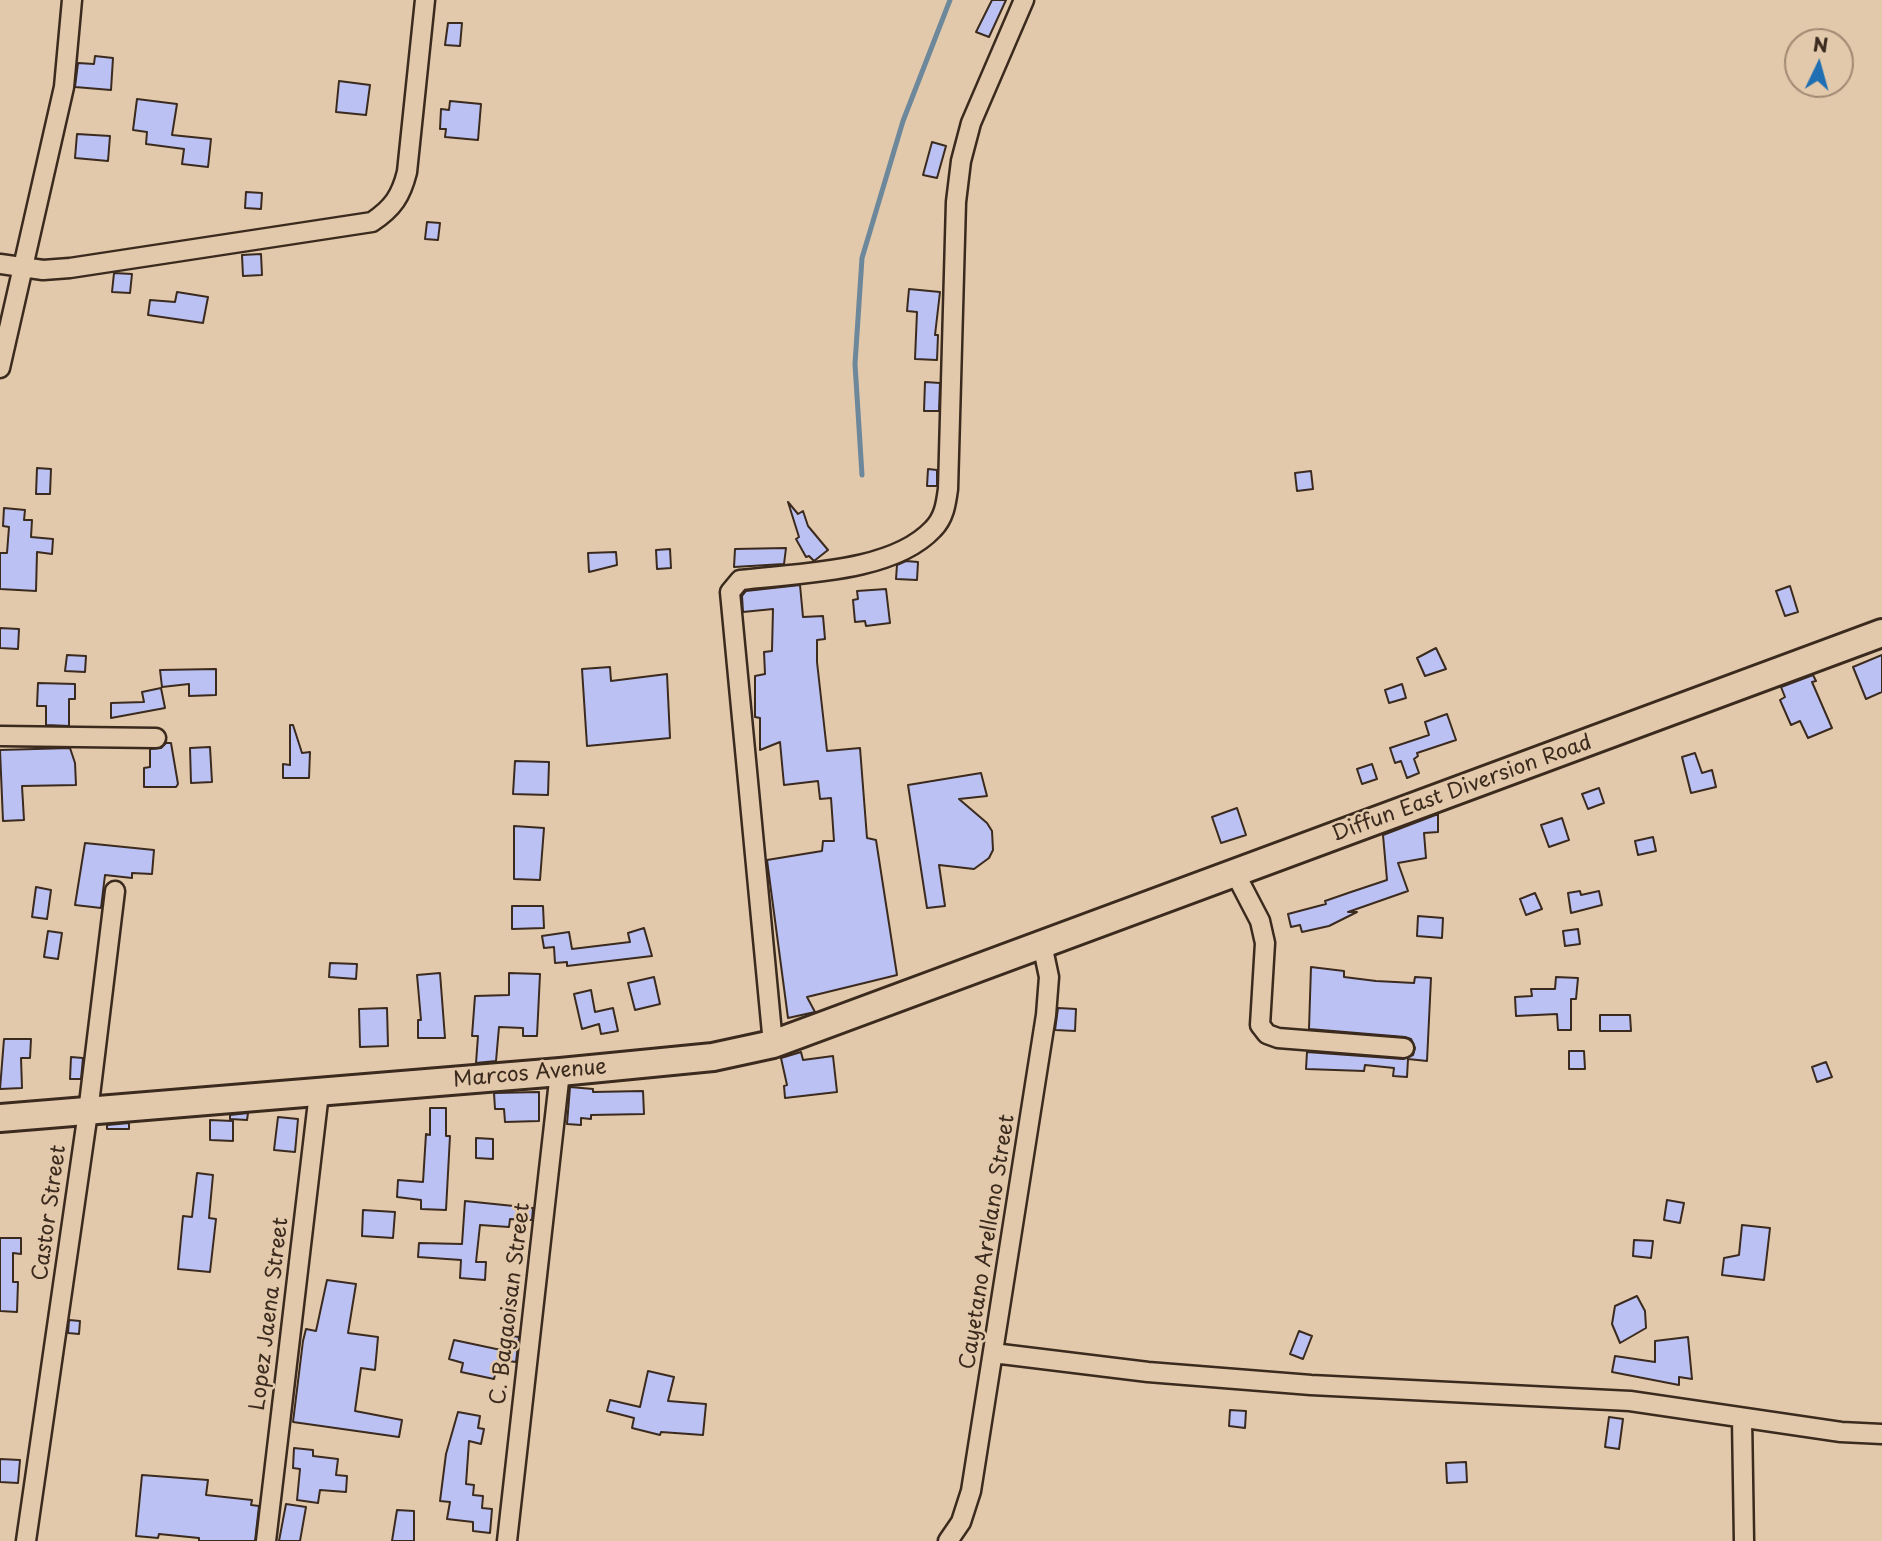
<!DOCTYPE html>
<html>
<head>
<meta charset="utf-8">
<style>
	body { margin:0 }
	#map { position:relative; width:1882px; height:1541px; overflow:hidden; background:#e3c9ab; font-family:"Playpen Sans",sans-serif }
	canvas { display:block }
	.north { position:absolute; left:1784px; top:28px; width:70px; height:70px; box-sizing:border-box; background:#e3c9ab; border:2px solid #a08973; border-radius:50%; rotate:5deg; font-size:19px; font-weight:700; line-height:28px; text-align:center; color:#3b2a1e }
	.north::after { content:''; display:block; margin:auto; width:24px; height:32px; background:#1f6fb2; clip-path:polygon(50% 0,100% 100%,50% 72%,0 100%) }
</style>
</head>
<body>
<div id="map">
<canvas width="1882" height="1541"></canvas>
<div class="north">N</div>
</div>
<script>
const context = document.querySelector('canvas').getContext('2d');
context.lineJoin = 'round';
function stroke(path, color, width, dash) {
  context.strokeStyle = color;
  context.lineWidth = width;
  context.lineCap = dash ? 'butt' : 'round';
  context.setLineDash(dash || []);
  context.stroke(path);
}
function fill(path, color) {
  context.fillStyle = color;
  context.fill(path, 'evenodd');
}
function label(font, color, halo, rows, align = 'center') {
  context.font = font + ' "Playpen Sans",sans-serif';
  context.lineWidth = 5;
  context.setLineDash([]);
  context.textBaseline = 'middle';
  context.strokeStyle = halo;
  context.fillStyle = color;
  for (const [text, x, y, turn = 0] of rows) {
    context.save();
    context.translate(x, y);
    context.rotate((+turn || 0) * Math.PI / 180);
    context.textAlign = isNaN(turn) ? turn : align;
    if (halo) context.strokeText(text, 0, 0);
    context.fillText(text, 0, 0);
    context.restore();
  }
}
stroke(new Path2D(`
	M862,475l-7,-111 7,-106 41,-137 47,-121`), '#6d889b', 5);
const building = new Path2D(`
	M992,0h14l-17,37 -13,-5z
	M448,23h14l-2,23 -15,-1z
	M95,56l18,2 -2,32 -36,-3 3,-24 16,1z
	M339,81l31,4 -4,30 -30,-3z
	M137,99l40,5 -5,31 39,4 -3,28 -26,-3 2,-15 -38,-5 1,-12 -14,-2z
	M450,101l31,3 -3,36 -33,-3 1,-8h-6l1,-20 8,1z
	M77,134l33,2 -2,25 -33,-3z
	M932,142l14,4 -9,32 -14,-3z
	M246,192l16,1 -1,16 -16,-1z
	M427,222l13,1 -2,17 -13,-1z
	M261,254l1,21 -19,1 -1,-21z
	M114,273l18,1 -2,19 -18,-1z
	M909,289l31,3 -5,43h3l-1,25 -22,-1 2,-47 -10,-1z
	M177,292l31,5 -5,26 -55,-8 2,-15 25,2z
	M925,382l15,1 -1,28h-15z
	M37,468l14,1 -1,25h-14z
	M928,469l9,1v16h-10z
	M1311,471l2,18 -16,2 -2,-18z
	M788,502l10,12 5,-3 5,15 20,24 -14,11 -5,-5 -3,1 -10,-18 3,-2z
	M4,508l21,2 -1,10h8l-1,17 22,2 -1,15 -15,-2 -1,39 -36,-2v-36h7l2,-26 -6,-1z
	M786,548l-2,16 -50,3 1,-18z
	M670,549l1,19 -14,1 -1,-19z
	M616,552l1,13 -28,7 -1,-19z
	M906,561l12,1 -1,18 -21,-1 1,-14z
	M800,585l3,32 20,-1 2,23 -8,1v22l10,89 33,-3 7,90 9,2 21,135 -90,22 8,15 -27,6 -21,-158 55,-9 1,-10h11l-3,-43 -11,1 -2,-18 -34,4 -4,-43 -20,8v-32l-5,-1v-41l10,-2 -1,-22 8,-1 1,-42 -30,3 -1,-16 4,-5z
	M1790,586l8,26 -13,4 -9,-25z
	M886,589l4,34 -24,3 -1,-5 -10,1 -2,-22 5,-1 -1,-8z
	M0,628l19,1 -1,20 -18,-1z
	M1436,648l10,21 -21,7 -8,-18z
	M67,655l19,1 -1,16 -20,-1z
	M1882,655v37l-16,7 -13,-32z
	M610,667l1,14 56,-7 3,64 -83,8 -5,-77z
	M216,669v26l-27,1v-12l-27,3 -2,-17z
	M1813,675l3,6 -4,1 20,46 -24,10 -8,-17 -9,4 -11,-25 5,-3 -4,-10z
	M38,683l37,1v15h-6v27l-23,-1v-19h-9z
	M1402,684l4,14 -17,5 -4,-13z
	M161,688l4,20 -54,10v-15l33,-1 -2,-10z
	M1447,714l9,26 -39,13 1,3 -4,3 5,14 -12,5 -6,-17 -6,2 -5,-15 39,-13 -4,-13z
	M290,725h3l9,28 8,-1 -1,26h-26v-14l7,1z
	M166,743h5l7,41 -2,3h-32v-19l6,-1v-18l11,-1z
	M210,747l2,35 -21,1 -1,-35z
	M70,748l5,15 1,22 -54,1 2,34 -21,1 -3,-71z
	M1695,753l7,20 10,-3 4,17 -25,6 -9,-36z
	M515,761l34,1 -1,33 -35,-1z
	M1372,764l5,15 -15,5 -5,-15z
	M981,773l6,23 -28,3 28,24 5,8 1,19 -4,8 -15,11 -35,-4 6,41 -18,2 -19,-123z
	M1599,788l5,15 -16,6 -6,-15z
	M1237,808l9,27 -25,8 -9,-26z
	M1438,814v18l-14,1 2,25 -28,5 10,28 -60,21h9l-28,14 -27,6 -2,-7 -9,2 -3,-13 38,-10 -1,-3 26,-9 36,-12 -4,-45z
	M1562,818l7,22 -20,7 -8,-22z
	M514,826l30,2 -4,52 -26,-1z
	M1653,837l3,14 -18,4 -3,-14z
	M85,843l69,7 -2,24 -20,-1v5l-27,-3 -4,33 -26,-3z
	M36,887l15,3 -4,29 -15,-2z
	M1580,891l1,4 18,-4 3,14 -31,8 -3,-20z
	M1535,893l7,16 -16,6 -6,-16z
	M512,906h31l1,22 -32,1z
	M1418,916l25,2 -1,20 -25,-2z
	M644,928l8,28 -85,10v-4l-12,1 -1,-16 -10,1 -2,-12 27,-4 3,17 58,-7 -2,-9z
	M1578,929l2,15 -15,2 -2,-15z
	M48,931l14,2 -4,26 -14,-2z
	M330,963l27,1 -1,15 -27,-2z
	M1311,967l33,4v6l32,4 38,2 1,-6 16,1 -4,83 -19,-2 -1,18 -14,-1 1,-8 -29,-3 -1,6 -58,-2 1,-17 96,7 10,-4 2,-7 -4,-9 -6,-2 -96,-8z
	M440,973l5,65h-27v-18h3l-4,-45z
	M509,973l31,1 -3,62h-14v-8l-24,-1 -3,34 -20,2 2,-27h-6l3,-40 34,-1z
	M654,977l6,27 -25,6 -7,-27z
	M1556,977l22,1 -2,21h-5v31h-13l-1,-16 -41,2 -1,-19 17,-1 -1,-7h24z
	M591,990l4,22 18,-4 5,23 -17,3 -2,-10 -17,5 -8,-35z
	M387,1008l1,38 -28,1 -1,-38z
	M1058,1008l18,1 -1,22 -20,-1z
	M1600,1015h30l1,16h-31z
	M4,1039h27l-1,19h-9l1,30 -22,1z
	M1569,1051h15l1,18h-16z
	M801,1052l2,8 30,-4 4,36 -52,6 -1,-12 3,-1 -6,-27z
	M71,1057l12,1 -2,21h-11z
	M1826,1062l6,15 -15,5 -5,-15z
	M570,1087l23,2v3l50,-1 1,23 -53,1v4l-10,-1v7l-14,-1z
	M539,1092v29l-34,1 -1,-13h-9l-1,-16z
	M430,1108h16v28h4l-4,74 -25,-1v-9l-24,-3 1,-17 25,2 3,-48 4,1z
	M248,1113l-1,7 -17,-1v-4z
	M278,1117l20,2 -3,33 -21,-2z
	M210,1120l23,1v20l-23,-1z
	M129,1123v6h-22v-4z
	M476,1138l17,1v20l-17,-1z
	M197,1173l16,2 -4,43 7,1 -6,53 -32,-3 5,-53 9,1z
	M1667,1200l17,3 -4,20 -16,-3z
	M465,1201l68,7 -1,12 -22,-1 -1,8 -29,-2 -4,37h10l-1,18 -25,-2 1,-18 -43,-3 1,-14 43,1z
	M363,1210l32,2 -2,26 -31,-2z
	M1742,1225l28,3 -6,52 -42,-5 2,-17 15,-3z
	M0,1238h21v16l-8,-1v29h5l-1,30 -17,-1z
	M1634,1240l19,1 -2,17 -18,-2z
	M327,1280l29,4 -8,49 30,4 -3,33 -14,-2 -6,43 47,9 -3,17 -106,-15 10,-81 3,-12 10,2z
	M1637,1296l8,15 1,17 -26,15 -8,-19 3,-18z
	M69,1320l11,1 -1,13 -11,-1z
	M1299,1331l13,5 -9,23 -13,-5z
	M503,1335l16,2 -3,25 -16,-2z
	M1688,1337l4,42 -13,-2v8l-67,-13 3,-16 40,6v-21z
	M454,1340l47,10 -7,29 -33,-7 2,-9 -14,-4z
	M648,1371l26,6 -6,24 38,3 -3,31 -42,-3 -1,3 -28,-7 2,-10 -27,-7 3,-11 30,7z
	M1230,1410l16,1 -1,17 -16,-2z
	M458,1412l22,4 -2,12 6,1 -3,15 -12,-3 -3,43 8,1 -1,10 10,1 -1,12 10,1 -2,24 -17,-2v-9l-26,-3 3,-17 -10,-1 6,-47z
	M1609,1417l14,2 -4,30 -14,-2z
	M294,1448l19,2v6l25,3 -2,16 11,1 -1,16 -26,-2 -2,13 -21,-3 3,-31 -7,-1z
	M0,1459l20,1 -2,23 -18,-1z
	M1466,1462l1,20 -20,1 -1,-20z
	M142,1475l66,5 -2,15 46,5 -1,5 8,1 -4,35h-56v-3l-40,-4 -1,4 -22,-2z
	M286,1504l20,3 -6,34h-21z
	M397,1510l17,1v30h-22z`);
fill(building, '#bbc1f2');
stroke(building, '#3b2a1e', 2);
const street = new Path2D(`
	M0,264l43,6 27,-2 302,-46c21,-14 29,-26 35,-50l18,-172
	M0,368l64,-281 8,-87
	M0,736l156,2
	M1235,873l25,48 5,22 -5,82 7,9 11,4 126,10
	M773,1044l-43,-452 10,-12c57,-7 152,-7 193,-51 11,-11 13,-25 15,-40l8,-287 5,-41 10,-38 53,-123
	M993,1353l155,19 163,13 319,16 211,31 41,2
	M1742,1418l2,123
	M26,1541l62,-429 27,-221
	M266,1541l53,-448
	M507,1541l53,-469
	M948,1541l13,-19 10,-31 75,-476 3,-38 -7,-33`);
const secondary = new Path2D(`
	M0,1118l560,-46 153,-15 60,-13 1109,-411`);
stroke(street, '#3b2a1e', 23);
stroke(secondary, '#3b2a1e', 32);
stroke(street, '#e3c9ab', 18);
stroke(secondary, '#e3c9ab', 26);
label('21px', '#3b2a1e', '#e3c9ab', [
	["Diffun East Diversion Road",1462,789,-20],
	["Marcos Avenue",530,1074,-5],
	["Castor Street",50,1213,-82],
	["Cayetano Arellano Street",988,1242,-81],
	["C. Bagaoisan Street",511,1304,-83],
	["Lopez Jaena Street",270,1314,-83]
]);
</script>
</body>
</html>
